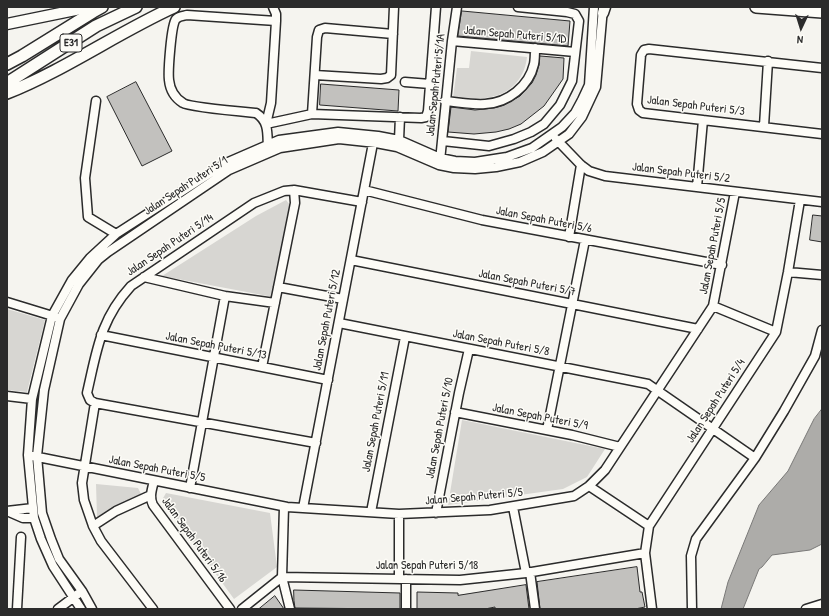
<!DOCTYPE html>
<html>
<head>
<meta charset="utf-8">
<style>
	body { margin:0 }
	#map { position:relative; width:829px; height:616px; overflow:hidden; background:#f5f4ef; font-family:"Patrick Hand",sans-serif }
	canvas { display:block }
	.frame { position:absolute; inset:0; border:8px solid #2b2b2b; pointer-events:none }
	.north { position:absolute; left:781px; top:8px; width:40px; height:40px; -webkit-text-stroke:3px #fdfcf7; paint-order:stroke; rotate:184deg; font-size:11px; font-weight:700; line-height:16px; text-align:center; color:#2b2b2b }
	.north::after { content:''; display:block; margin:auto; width:14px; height:18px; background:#2b2b2b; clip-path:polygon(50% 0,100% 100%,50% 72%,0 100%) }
</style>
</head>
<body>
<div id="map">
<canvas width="829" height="616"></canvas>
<div class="frame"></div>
<div class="north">N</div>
</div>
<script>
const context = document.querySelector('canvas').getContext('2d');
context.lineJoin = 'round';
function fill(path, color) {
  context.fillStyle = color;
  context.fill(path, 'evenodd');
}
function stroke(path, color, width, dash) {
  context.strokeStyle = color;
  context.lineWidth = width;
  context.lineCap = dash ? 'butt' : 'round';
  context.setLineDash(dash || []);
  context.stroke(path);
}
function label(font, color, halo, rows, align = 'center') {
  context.font = font + ' "Patrick Hand",sans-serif';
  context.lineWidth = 3;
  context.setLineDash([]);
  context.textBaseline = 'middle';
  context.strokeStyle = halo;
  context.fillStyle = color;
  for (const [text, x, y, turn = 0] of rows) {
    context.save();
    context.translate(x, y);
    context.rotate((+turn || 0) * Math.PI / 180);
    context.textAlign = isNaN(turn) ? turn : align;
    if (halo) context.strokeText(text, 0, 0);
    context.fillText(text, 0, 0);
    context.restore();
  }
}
fill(new Path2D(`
	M471,51l56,6c-2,20 -15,36 -36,40 -12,3 -26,1 -38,1l4,-30h12z
	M286,200l5,6 -18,91 -111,-21 94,-60z
	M7,309l38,11 -18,72 -20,-2z
	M462,420l143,29 -18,28 -24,12 -115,16z
	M96,484l42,4 3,6 -44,23z
	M166,493l104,20 7,54 -43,32 -72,-99z`), '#d7d6d2');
const water = new Path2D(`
	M822,409v135l-12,6 -38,5 -10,12 -3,2 -16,40h-22l7,-27 31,-77 29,-34 26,-52z`);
fill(water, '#adaca9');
stroke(water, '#797877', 1);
const building = new Path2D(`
	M462,11l108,10 -2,25 -110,-10z
	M540,56l24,2 -1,21 -19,27 -23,18 -12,5 -13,3 -22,2 -26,-2 3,-25 24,3 19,-2 10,-3 16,-9 12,-13 4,-8 3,-10z
	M136,82l36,69 -30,15 -35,-69z
	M321,84l78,6 -1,21 -78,-6z
	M813,215l9,1v26l-12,-2z
	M637,567l3,25h2l3,15 -10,2h-95l-3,-27z
	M526,585l3,24h-34v-2l-10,2h-68v-17l41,1v2z
	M294,590l106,3v16l-105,-1 -1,-7z
	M275,596l9,13h-25z`);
fill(building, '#c2c1be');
stroke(building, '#2b2b2b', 1);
const minor = new Path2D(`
	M273,7l3,7v7l-5,82 -5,21 46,-10 109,4 5,-1 2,-6 8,-104
	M452,41l123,11
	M822,68l-173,-19 -5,1 -3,5 -4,49 2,6 4,3 179,21
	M315,75l66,4 6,-1 4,-3 3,-68
	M405,82l25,2
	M96,101l-11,77 3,39 28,17
	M445,101c13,1 27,4 40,3 23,-1 44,-18 49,-40 1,-5 1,-11 1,-16
	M312,114l5,-77 2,-7 6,-2 68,6
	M764,126l4,-65
	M556,139l25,26 8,6 16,5 217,26
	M399,140l1,-23
	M443,141l46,5 25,-7 17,-7 13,-8 16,-19 12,-24 7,-60 -4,-7 -8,-2 -49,-5
	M268,150c-1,-15 2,-28 -12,-37 -11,-1 -67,-6 -73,-10 -8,-5 -13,-13 -14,-23 -1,-8 2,-55 7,-61 3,-3 7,-3 11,-4l89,6
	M440,161l12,-120 5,-34
	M697,187l6,-67
	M294,190l68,12
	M364,190l118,30 240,45
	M569,237l12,-72
	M351,260l347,69
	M788,272l34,3
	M144,277l81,19 50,7
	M278,287l65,12
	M7,302l49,15
	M713,306l63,26
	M339,323l309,61 107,74
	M101,335l227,45
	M262,367l33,-164 -1,-13 -10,1 -30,12 -123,83c-31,34 -34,64 -44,107l3,7 5,3 221,40
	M7,396l25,3
	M95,403l-13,80 2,17 9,26 8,15 52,68
	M455,412l117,23 48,12
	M547,430l38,-190
	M33,456l254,51 112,7 91,-4 84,-14 15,-10 16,-16 108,-164 22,-114
	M154,481c-2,8 -5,16 -1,24l77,104
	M589,486l60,40
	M190,488l35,-192
	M284,507l-2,70 8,32
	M513,507l13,66
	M303,508l71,-370
	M7,511l16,7h11
	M7,511l26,-3
	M371,512l34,-175
	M436,513l23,-120 10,-44
	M399,514v65
	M93,526l23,-15 35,-16
	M530,572l5,37
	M17,609l4,-72
	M58,609l20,-15
	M81,609l-28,-43 -12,-27 -7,-21 -6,-63 4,-56 20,-83 20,-36 18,-22 26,-24 110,-71 53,-23 59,-8 40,4 21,4 41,18 15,3 20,1 32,-5 25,-9 30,-21 13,-14 7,-13 7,-15 5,-78
	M92,609l-10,-18 -23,-32 -8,-20 -9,-26 -5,-57 7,-66 16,-71 19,-35 19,-24 10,-8 121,-82 51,-22 59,-9 37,4 21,4 42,18 15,3 21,1 21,-2 24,-5 23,-10 26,-18 13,-17 14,-30 7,-79
	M242,609l40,-32 178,3 66,-7 119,-20
	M406,609v-30
	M652,609l-7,-56 4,-27 127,-194 12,-60 12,-72
	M692,609l-1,-53 5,-17 59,-81 29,-47 31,-55 7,-26
	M806,609l16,-5`);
const major = new Path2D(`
	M603,13l2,-6
	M7,24l83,-17`);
const highway = new Path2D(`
	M756,7l66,5
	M7,64l15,-8 71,-44 9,-5
	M7,83l89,-57 40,-19
	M7,93c58,-23 110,-60 167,-86`);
stroke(minor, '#2b2b2b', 11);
stroke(major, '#2b2b2b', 13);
stroke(highway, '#2b2b2b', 14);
stroke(minor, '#fdfcf7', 8);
stroke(major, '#fdfcf7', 10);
stroke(highway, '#fdfcf7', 11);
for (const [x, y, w] of [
	[71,43,22]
]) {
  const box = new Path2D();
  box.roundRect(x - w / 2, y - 9, w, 18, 3);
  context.fillStyle = '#fdfcf7';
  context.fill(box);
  stroke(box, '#2b2b2b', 1);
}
label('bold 11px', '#2b2b2b', null, [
	["E31",71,43]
]);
label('12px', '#2b2b2b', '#fdfcf7', [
	["Jalan Sepah Puteri 5/1D",515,35,5],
	["Jalan Sepah Puteri 5/1A",436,85,-84],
	["Jalan Sepah Puteri 5/3",696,106,7],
	["Jalan Sepah Puteri 5/2",681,173,7],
	["Jalan Sepah Puteri 5/1",186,186,-33],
	["Jalan Sepah Puteri 5/6",544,220,11],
	["Jalan Sepah Puteri 5/14",170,245,-34],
	["Jalan Sepah Puteri 5/5",713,246,-79],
	["Jalan Sepah Puteri 5/7",527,283,11],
	["Jalan Sepah Puteri 5/12",327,320,-79],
	["Jalan Sepah Puteri 5/8",501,343,11],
	["Jalan Sepah Puteri 5/13",216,346,11],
	["Jalan Sepah Puteri 5/4",716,401,-57],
	["Jalan Sepah Puteri 5/9",540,417,11],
	["Jalan Sepah Puteri 5/11",376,422,-79],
	["Jalan Sepah Puteri 5/10",440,428,-79],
	["Jalan Sepah Puteri 5/5",157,469,11],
	["Jalan Sepah Puteri 5/5",474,497,-5],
	["Jalan Sepah Puteri 5/16",194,540,54],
	["Jalan Sepah Puteri 5/18",427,566]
]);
</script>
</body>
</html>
